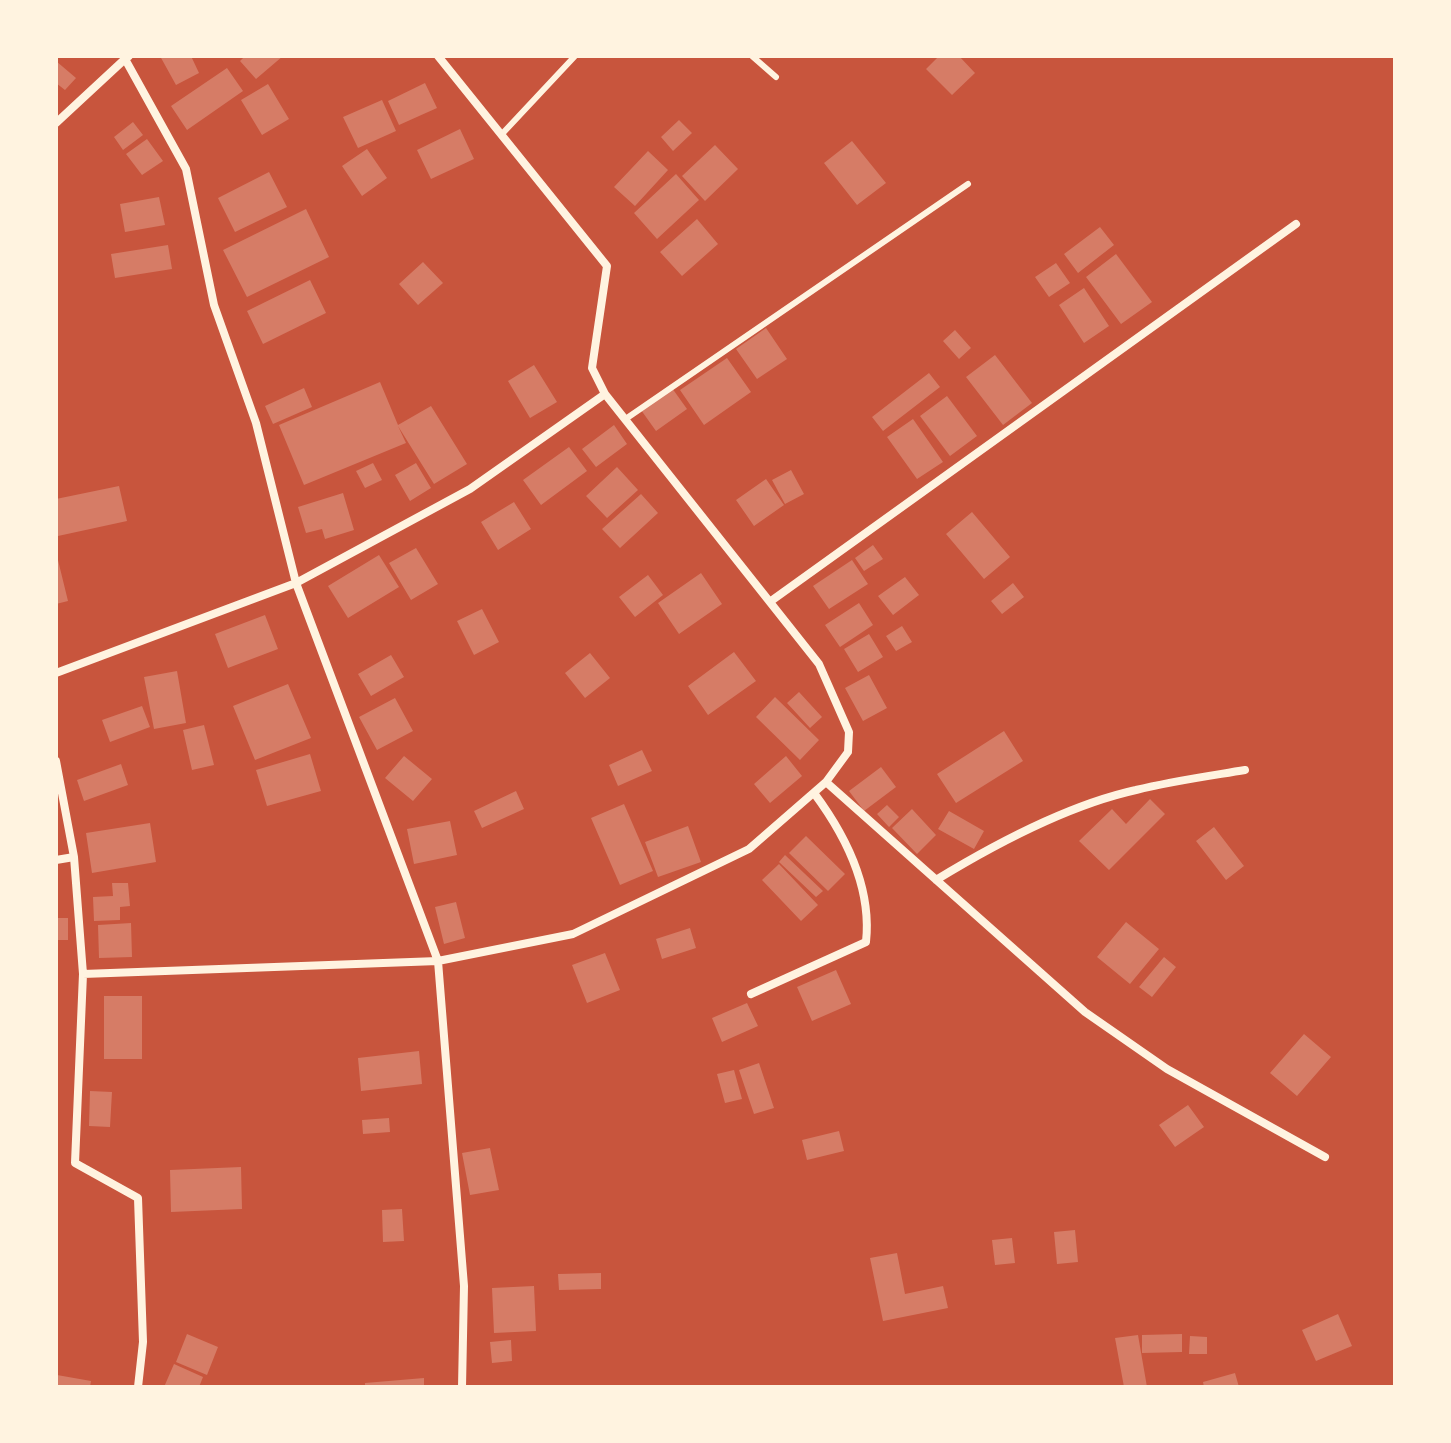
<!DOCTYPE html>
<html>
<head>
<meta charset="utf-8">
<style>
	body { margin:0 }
	#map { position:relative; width:1451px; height:1443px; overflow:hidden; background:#c8553d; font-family:Mulish,sans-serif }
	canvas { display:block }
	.frame { position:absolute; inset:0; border:58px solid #fff3e0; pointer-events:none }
</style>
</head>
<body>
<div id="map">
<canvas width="1451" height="1443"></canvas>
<div class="frame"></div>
</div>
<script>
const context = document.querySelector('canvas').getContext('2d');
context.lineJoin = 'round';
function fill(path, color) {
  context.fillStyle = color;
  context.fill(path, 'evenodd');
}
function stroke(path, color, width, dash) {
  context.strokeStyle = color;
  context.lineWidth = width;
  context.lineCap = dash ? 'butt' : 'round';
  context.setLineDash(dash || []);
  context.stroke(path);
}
fill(new Path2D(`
	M160,56h31l8,17 -23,12z
	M245,56h38l-27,23 -16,-18z
	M939,56h20l16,17 -23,22 -26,-26z
	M56,61l20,17 -11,12 -9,-7z
	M227,68l16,23 -56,39 -16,-24z
	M425,83l12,25 -38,17 -11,-24z
	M268,84l21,35 -27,16 -21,-35z
	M382,100l14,31 -38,17 -15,-31z
	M679,120l13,13 -19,18 -12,-14z
	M133,122l10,13 -20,15 -9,-13z
	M460,129l14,30 -43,20 -14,-29z
	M147,139l16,22 -21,14 -16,-21z
	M852,141l34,42 -29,22 -33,-42z
	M715,145l23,24 -33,32 -23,-25z
	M367,149l20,29 -25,18 -20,-30z
	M648,151l20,19 -33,36 -21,-19z
	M269,172l18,35 -52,25 -17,-34z
	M676,174l23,26 -42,39 -23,-26z
	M159,197l6,28 -40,7 -5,-28z
	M306,209l23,48 -82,40 -24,-47z
	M697,219l21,25 -36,32 -22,-24z
	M1100,227l14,18 -36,28 -14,-19z
	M168,245l4,24 -57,9 -4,-24z
	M1116,254l36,48 -31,22 -35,-47z
	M423,262l20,21 -25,22 -19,-21z
	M1056,263l14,20 -21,14 -14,-20z
	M310,280l16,33 -63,31 -16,-33z
	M1084,288l25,38 -25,17 -25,-38z
	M766,328l21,31 -30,20 -21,-30z
	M955,330l16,18 -12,11 -16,-18z
	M995,355l37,48 -29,22 -37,-48z
	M727,358l24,34 -47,33 -24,-35z
	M534,365l23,37 -27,16 -22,-37z
	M929,373l11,14 -57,44 -11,-14z
	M380,382l18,43 33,-19 36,58 -33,20 -36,-58 8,17 -102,42 -25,-60z
	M304,388l8,19 -39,17 -8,-18z
	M672,388l15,21 -31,22 -15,-21z
	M947,396l30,40 -27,20 -30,-40z
	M913,419l30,43 -26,17 -30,-42z
	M614,425l13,19 -31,23 -14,-18z
	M569,447l18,24 -46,34 -18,-25z
	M373,463l9,17 -17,8 -9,-17z
	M416,463l15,25 -21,13 -15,-26z
	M617,467l21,23 -31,28 -21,-22z
	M791,470l13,24 -19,10 -13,-24z
	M766,479l18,26 -30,21 -18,-26z
	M119,486l8,35 -69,15 -2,-37z
	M343,493l11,37 -29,9 -3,-10 -16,4 -8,-26z
	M641,494l17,19 -38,35 -18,-19z
	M514,502l17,27 -33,21 -17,-28z
	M972,512l38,45 -26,22 -38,-45z
	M873,545l10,14 -19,12 -9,-13z
	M416,548l22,36 -27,16 -22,-37z
	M379,555l20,32 -51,31 -20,-32z
	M57,556l11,45 -12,3v-47z
	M852,560l16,24 -39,25 -16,-23z
	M701,573l21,31 -43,30 -21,-31z
	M648,575l15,20 -28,22 -16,-20z
	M905,577l14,18 -26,20 -15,-19z
	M1013,583l11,14 -22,17 -11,-13z
	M859,603l14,22 -33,22 -15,-22z
	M482,609l17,33 -25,13 -17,-34z
	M265,615l13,34 -50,19 -13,-34z
	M902,626l10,16 -16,9 -10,-15z
	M869,634l14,23 -25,15 -14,-23z
	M734,652l22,29 -48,34 -20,-29z
	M590,653l20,25 -25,20 -20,-25z
	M391,655l13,22 -33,19 -13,-22z
	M177,671l9,52 -32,6 -10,-52z
	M869,675l18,33 -24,13 -18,-33z
	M288,684l23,54 -56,22 -22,-54z
	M799,692l23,25 -12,11 -23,-25z
	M775,697l44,43 -19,20 -44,-43z
	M395,698l18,33 -36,19 -18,-33z
	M142,706l8,21 -40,15 -8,-22z
	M204,725l10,40 -22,5 -9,-40z
	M1004,731l19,30 -67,42 -19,-29z
	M642,750l10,21 -34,15 -9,-21z
	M310,754l11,37 -54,15 -11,-36z
	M404,756l28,23 -19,22 -28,-23z
	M786,756l16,20 -32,27 -16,-19z
	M121,764l7,21 -44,16 -7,-21z
	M881,767l15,20 -32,24 -15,-20z
	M516,791l8,18 -42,19 -8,-17z
	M1150,799l15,15 -56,56 -30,-29 33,-32 14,15z
	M624,804l29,67 -33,14 -29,-67z
	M887,805l12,12 -10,10 -12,-13z
	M912,809l24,26 -19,19 -25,-26z
	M949,811l35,20 -10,18 -36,-20z
	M450,821l7,34 -43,9 -7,-35z
	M150,823l6,39 -64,11 -6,-40z
	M688,826l13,36 -43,15 -13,-35z
	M1214,827l30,39 -18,14 -30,-39z
	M806,836l39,38 -17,17 -39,-38z
	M785,855l38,36 -7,6 -37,-35z
	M779,864l39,41 -17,16 -39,-41z
	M112,883h16l2,23 -10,1v13l-26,1 -1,-24 20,-1z
	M456,902l9,36 -21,6 -9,-37z
	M56,918h12v22h-12z
	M1126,922l33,27 -29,35 -33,-27z
	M131,923l1,34 -33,1 -1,-33z
	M690,928l6,20 -34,11 -6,-20z
	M605,953l15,37 -33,13 -15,-38z
	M1164,957l12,10 -24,30 -13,-10z
	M836,970l15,34 -39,17 -15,-34z
	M104,996h38v63h-38z
	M747,1003l11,23 -36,16 -10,-24z
	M1304,1034l27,23 -34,39 -27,-23z
	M419,1051l3,33 -61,7 -3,-33z
	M759,1063l15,45 -20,6 -15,-44z
	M734,1070l8,29 -17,4 -8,-29z
	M90,1091l22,1 -2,35 -21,-1z
	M1188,1105l16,22 -29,20 -16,-22z
	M389,1118l1,14 -27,2 -1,-14z
	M839,1131l5,20 -37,9 -5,-20z
	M490,1148l9,42 -29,5 -8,-42z
	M241,1167l1,42 -71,3 -1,-42z
	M402,1209l2,32 -21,1 -1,-32z
	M1075,1230l3,32 -21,2 -3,-32z
	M1012,1238l3,25 -20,2 -3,-25z
	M897,1253l8,41 38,-8 5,22 -65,13 -13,-63z
	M601,1273v16l-42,1 -1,-16z
	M534,1286l2,45 -42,2 -2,-45z
	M1338,1314l14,32 -36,15 -14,-31z
	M187,1334l31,13 -11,28 -31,-13z
	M1182,1334v18l-40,1v-18z
	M1138,1335l9,52h-23l-9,-49z
	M1190,1336l17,1v17h-18z
	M511,1340l1,21 -20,2 -2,-21z
	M174,1364l29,13 -4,10h-35z
	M1235,1373l4,14h-35l-1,-5z
	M57,1375l34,6 -1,6h-34z
	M424,1378v9h-59v-4z`), '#d67c66');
stroke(new Path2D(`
	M752,56l24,21
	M502,134l73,-78
	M627,418l341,-234`), '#fff3e0', 6);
stroke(new Path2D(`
	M129,56l-4,3 61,110 28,136 42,118 40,160 142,378 26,325 -2,101
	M56,123l69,-64
	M771,601l525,-377
	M56,673l240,-90 174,-94 135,-95
	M56,761l18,96 9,117
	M826,782l259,230 82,57 158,88
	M56,860l18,-3
	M936,880c59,-36 132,-75 200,-90 36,-9 73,-14 109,-20
	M751,994l115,-52c6,-55 -20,-106 -52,-149
	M138,1387l5,-45 -5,-144 -63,-35 8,-189 355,-13 135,-27 176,-85 77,-67 22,-30 1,-20 -30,-68 -214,-270 -13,-26 15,-102 -169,-210`), '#fff3e0', 8);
</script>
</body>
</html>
